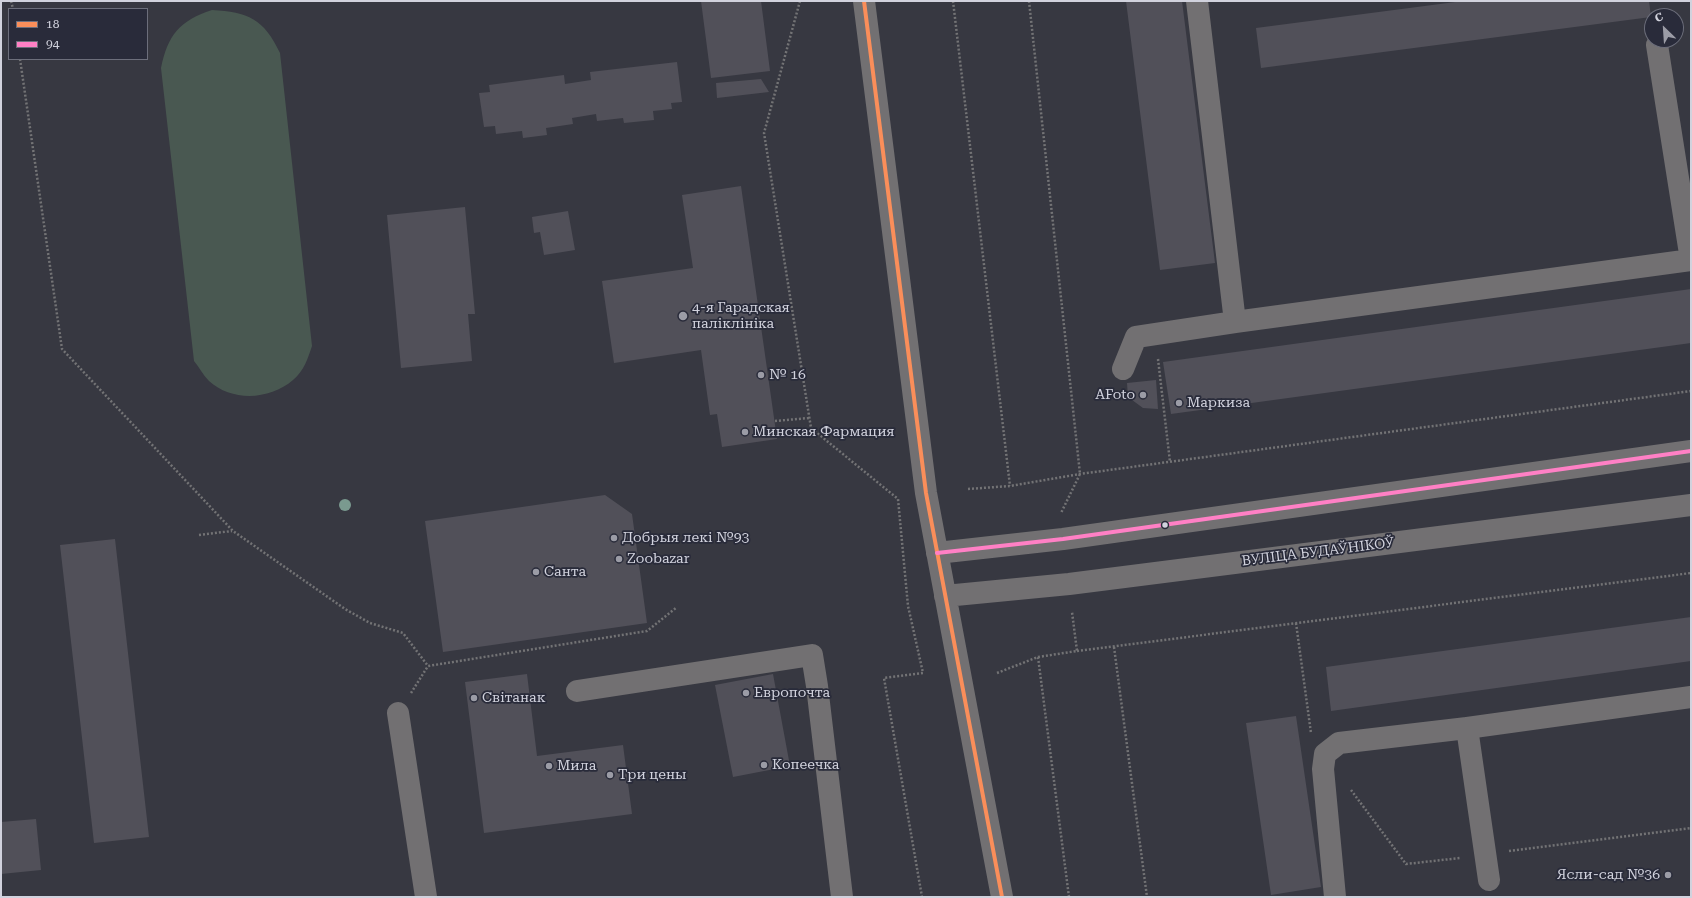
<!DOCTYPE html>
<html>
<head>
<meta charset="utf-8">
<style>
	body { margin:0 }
	#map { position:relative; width:1692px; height:898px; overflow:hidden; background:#373841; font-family:"Roboto Serif",serif }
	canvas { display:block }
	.frame { position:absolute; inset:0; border:2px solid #d1d2dd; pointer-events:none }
	.legend { position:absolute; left:8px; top:8px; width:140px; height:52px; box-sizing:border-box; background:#292b3a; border:1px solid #6c6e7b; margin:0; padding:5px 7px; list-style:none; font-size:12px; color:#d1d2dd }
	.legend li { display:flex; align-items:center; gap:8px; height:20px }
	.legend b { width:20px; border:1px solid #6c6e7b }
	.north { position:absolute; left:1644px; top:8px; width:40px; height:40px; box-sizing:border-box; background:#292b3a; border:1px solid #6c6e7b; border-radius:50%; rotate:335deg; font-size:11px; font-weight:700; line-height:16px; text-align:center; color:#d1d2dd }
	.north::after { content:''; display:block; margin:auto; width:14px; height:18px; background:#9b9ca6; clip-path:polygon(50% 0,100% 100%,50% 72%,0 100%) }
</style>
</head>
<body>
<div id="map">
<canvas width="1692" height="898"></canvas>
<div class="frame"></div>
<ul class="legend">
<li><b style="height:5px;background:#fa8e5a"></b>18</li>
<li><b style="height:5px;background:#ff80c5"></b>94</li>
</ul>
<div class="north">С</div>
</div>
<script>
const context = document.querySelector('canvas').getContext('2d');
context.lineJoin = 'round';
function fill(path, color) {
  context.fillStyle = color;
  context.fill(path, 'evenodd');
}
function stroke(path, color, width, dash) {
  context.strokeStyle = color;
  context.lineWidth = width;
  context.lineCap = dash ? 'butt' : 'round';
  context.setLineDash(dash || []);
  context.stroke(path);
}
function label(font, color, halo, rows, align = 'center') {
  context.font = font + ' "Roboto Serif",serif';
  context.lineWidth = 3.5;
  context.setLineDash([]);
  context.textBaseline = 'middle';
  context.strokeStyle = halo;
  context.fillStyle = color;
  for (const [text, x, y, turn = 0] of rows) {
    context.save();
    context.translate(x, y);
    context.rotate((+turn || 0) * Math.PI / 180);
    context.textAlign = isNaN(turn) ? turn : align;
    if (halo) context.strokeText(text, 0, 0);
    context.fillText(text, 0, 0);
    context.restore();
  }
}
fill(new Path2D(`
	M212,10c36,2 52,9 68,43l32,293c-4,12 -8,25 -19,34 -23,20 -61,22 -84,1 -6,-6 -10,-14 -15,-20l-33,-293c7,-33 18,-47 51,-58z`), '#495851');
fill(new Path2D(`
	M701,1h60l9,70 -59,7z
	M1126,1h56l33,262 -55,7z
	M1463,1h186l2,16 -390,51 -5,-40z
	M677,62l5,40 -11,1 1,6 -19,2 1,9 -30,3 -1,-5 -26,3 -1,-7 -24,4 1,6 -27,4 1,7 -24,3 -1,-7 -26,3 -1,-8 -11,1 -5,-34 11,-1 -1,-7 75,-10 1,9 26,-4 -1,-8z
	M761,79l8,13 -52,6 -1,-15z
	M741,186l36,253 -55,8 -5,-33 -7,1 -9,-65 -87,13 -12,-82 91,-13 -11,-73z
	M465,207l10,107h-7l4,47 -71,7 -14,-153z
	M568,211l7,39 -31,5 -4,-23 -6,1 -2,-16z
	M1691,289v54l-520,71 -8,-52z
	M1156,380l2,29 -15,-1 -15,-11 -1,-14z
	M605,495l27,19 15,109 -204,29 -18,-131z
	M115,539l34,298 -55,6 -34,-298z
	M1691,617v44l-360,50 -5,-44z
	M527,674l10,82 86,-11 9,69 -148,19 -19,-151z
	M773,674l17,92 -57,11 -18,-92z
	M1296,716l25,171 -50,8 -25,-172z
	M36,819l5,51 -40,4v-52z`), '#515059');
stroke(new Path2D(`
	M11,1l2,8
	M800,1l-36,132 47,295 87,71 10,107 15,67 -39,5 38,219
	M953,1l57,485
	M1029,1l51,473 -19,39
	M20,59l42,290 171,182 112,78 25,14 33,10 25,33 219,-35 29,-23
	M1158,359l12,103
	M775,421l34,-3
	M968,489l42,-3 70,-12 611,-83
	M199,535l33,-4
	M1296,623l15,110
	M1114,647l33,250
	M1077,651l614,-78
	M1038,657l31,240
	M997,673l41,-16 39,-6 -5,-39
	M411,693l17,-27
	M1351,790l55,74 54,-6
	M1509,851l182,-23`), '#737375', 2.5, [2, 2]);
stroke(new Path2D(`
	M864,1l62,492 76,404
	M1197,1l38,321 456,-62
	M1657,45l34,215
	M1123,369l13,-32 99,-15
	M937,553l126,-14 628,-88
	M945,596l124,-12 622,-79
	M577,691l235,-36 5,31 25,211
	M398,713l28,184
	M1467,728l22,152
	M1335,897l-12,-128 2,-15 14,-11 128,-15 224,-31`), '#727072', 22);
stroke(new Path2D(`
	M864,1l62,492 76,404`), '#fa8e5a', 4);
stroke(new Path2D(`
	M937,553l126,-14 628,-88`), '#ff80c5', 4);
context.fillStyle = '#7a9a8f';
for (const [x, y] of [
	[345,505]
]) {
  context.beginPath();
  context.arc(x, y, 6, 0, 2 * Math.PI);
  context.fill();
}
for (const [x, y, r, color] of [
	[683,316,5,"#9b9ca6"],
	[761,375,4,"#9b9ca6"],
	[1143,395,4,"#9b9ca6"],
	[1179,403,4,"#9b9ca6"],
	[745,432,4,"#9b9ca6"],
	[1165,525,3.5,"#d1d2dd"],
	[614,538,4,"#9b9ca6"],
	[619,559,4,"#9b9ca6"],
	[536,572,4,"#9b9ca6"],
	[746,693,4,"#9b9ca6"],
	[474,698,4,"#9b9ca6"],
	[764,765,4,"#9b9ca6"],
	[549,766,4,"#9b9ca6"],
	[610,775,4,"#9b9ca6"],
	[1668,875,4,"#9b9ca6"]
]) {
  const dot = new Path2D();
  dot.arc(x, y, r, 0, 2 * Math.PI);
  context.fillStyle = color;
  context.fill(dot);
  stroke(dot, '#292b3a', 1.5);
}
label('14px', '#d1d2dd', '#292b3a', [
	["4-я Гарадская",692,308],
	["паліклініка",692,324],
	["№ 16",769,375],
	["AFoto",1135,395,"right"],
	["Маркиза",1187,403],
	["Минская Фармация",753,432],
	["Добрыя лекі №93",622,538],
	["Zoobazar",627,559],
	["Санта",544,572],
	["Европочта",754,693],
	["Світанак",482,698],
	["Копеечка",772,765],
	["Мила",557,766],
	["Три цены",618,775],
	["Ясли-сад №36",1660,875,"right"]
], 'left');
label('14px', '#d1d2dd', '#292b3a', [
	["ВУЛІЦА БУДАЎНІКОЎ",1318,552,-7]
]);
</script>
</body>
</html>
